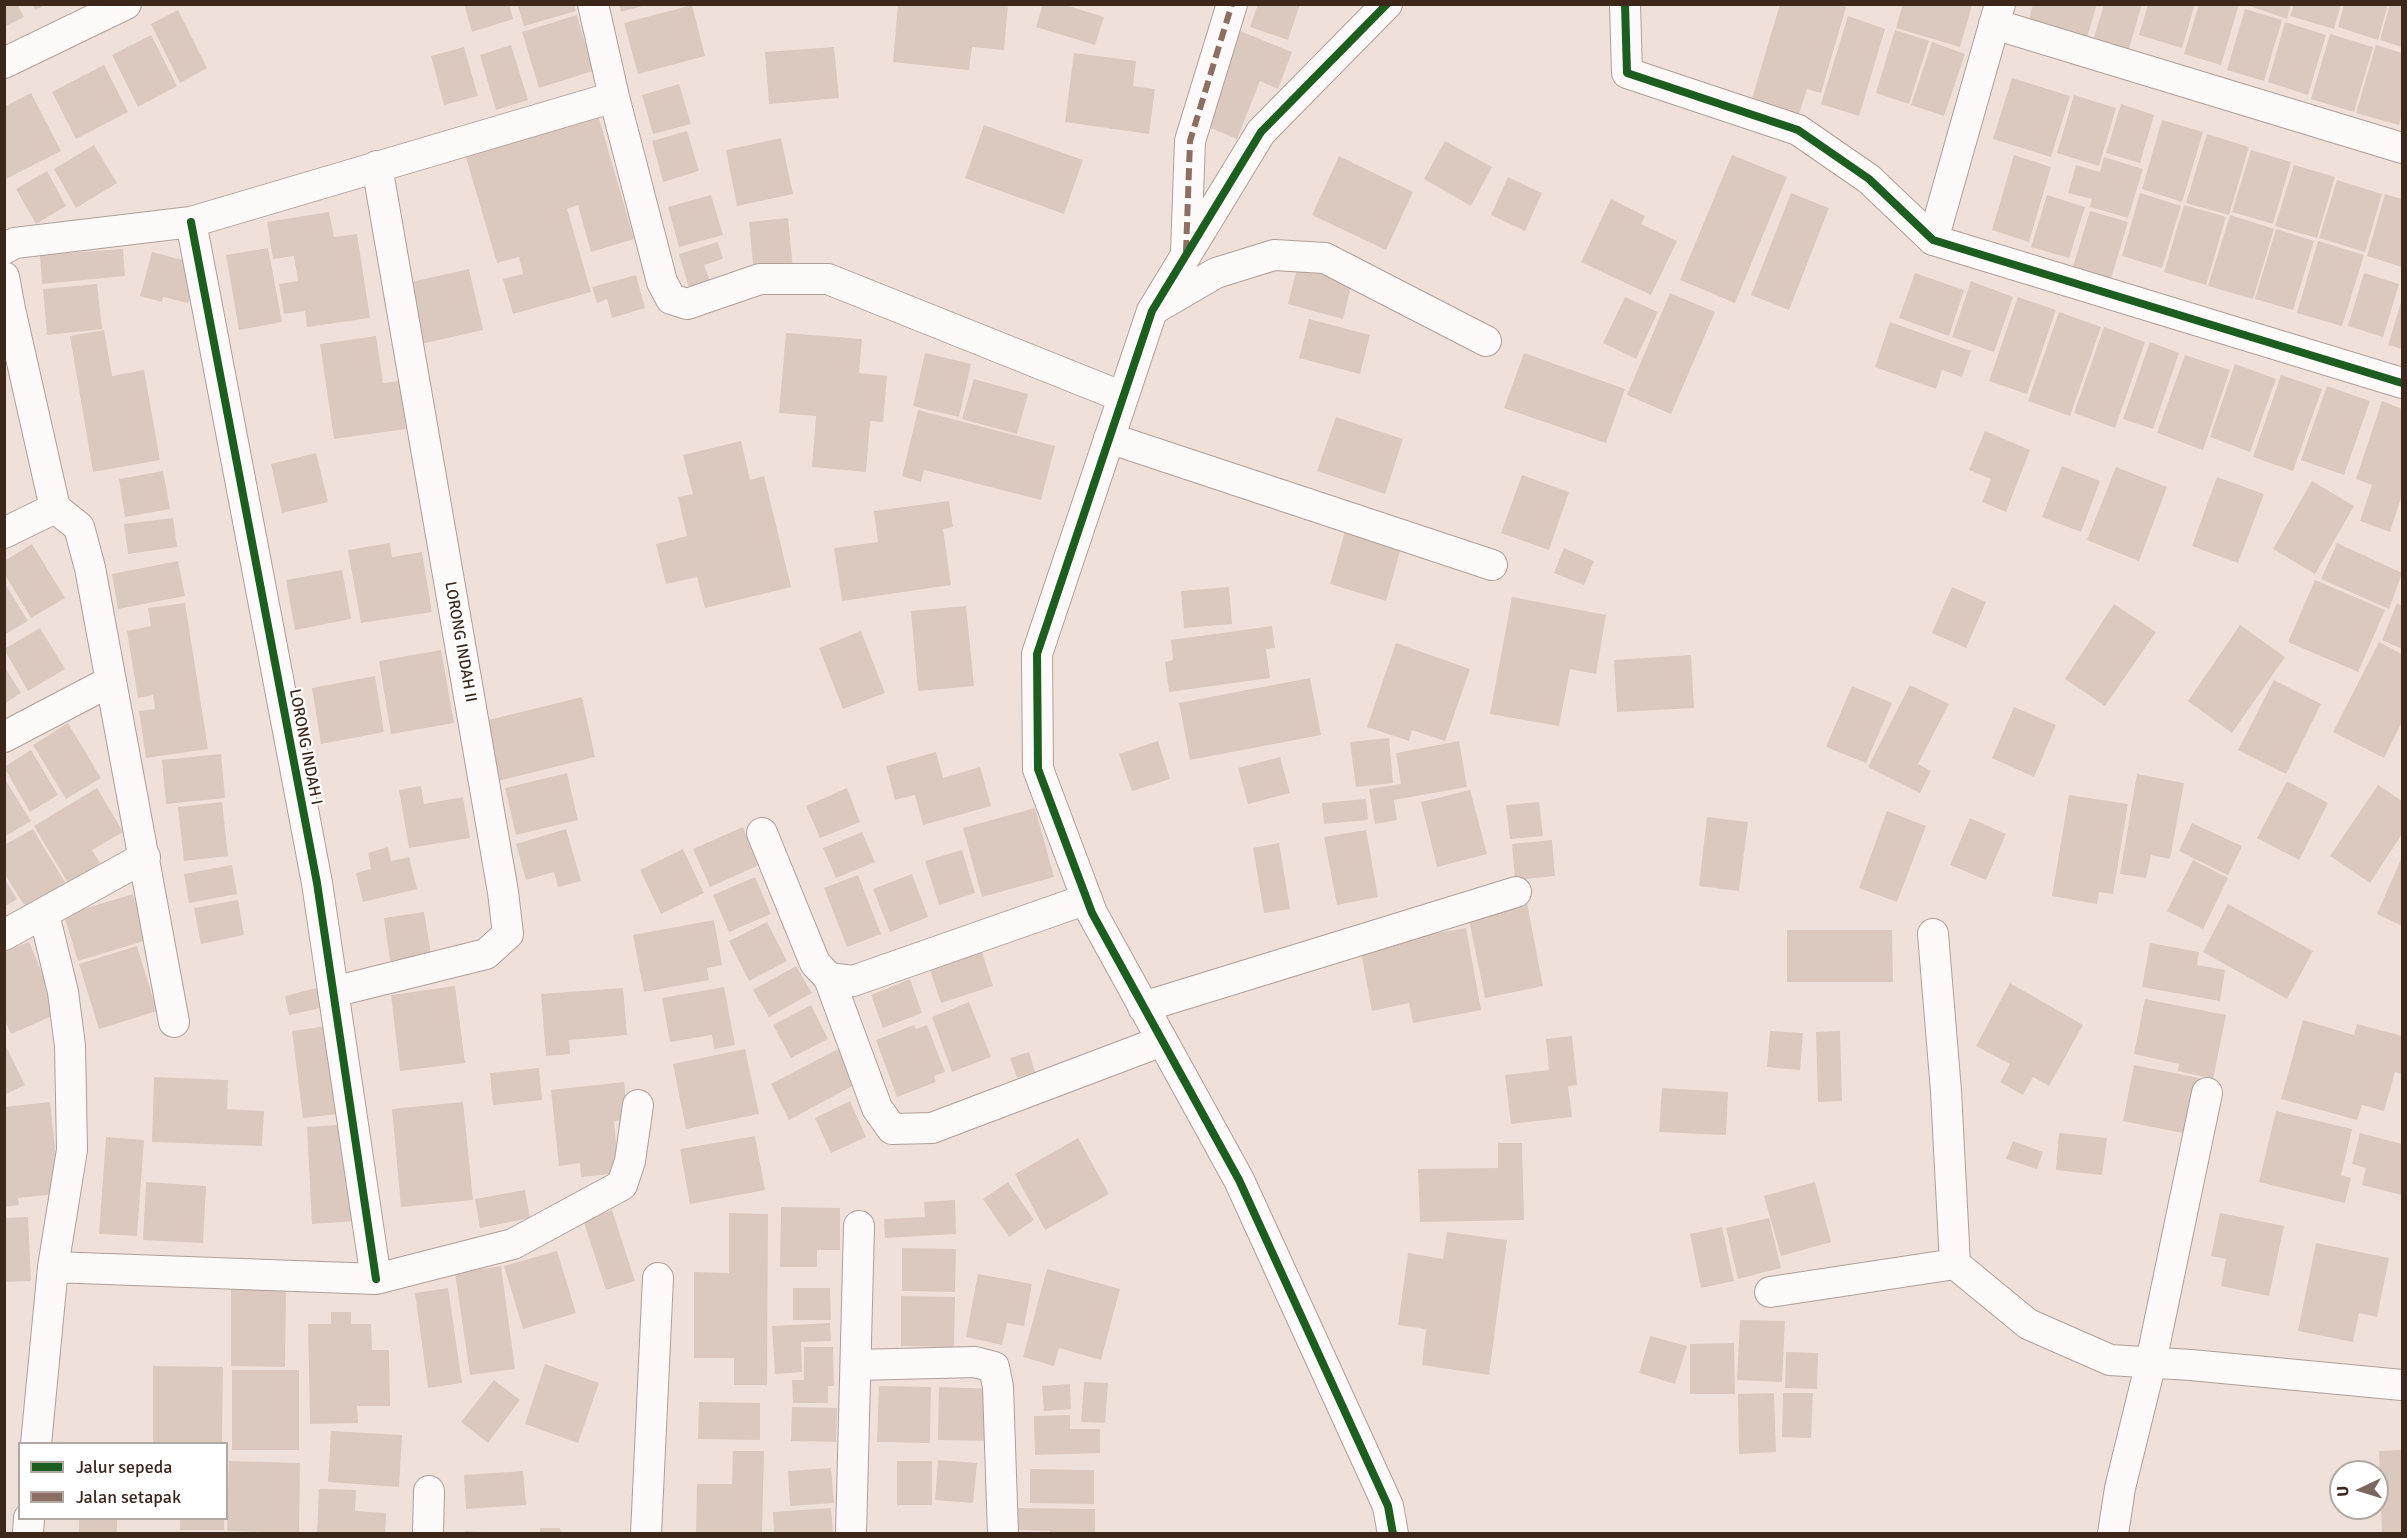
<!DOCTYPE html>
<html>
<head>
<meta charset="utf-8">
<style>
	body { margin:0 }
	#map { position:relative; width:2407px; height:1538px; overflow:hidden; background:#efe1da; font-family:Signika,sans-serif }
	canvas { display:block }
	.frame { position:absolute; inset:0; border:6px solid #3d261a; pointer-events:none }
	.legend { position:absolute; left:18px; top:1442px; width:210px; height:78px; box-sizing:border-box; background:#fff; border:2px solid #b1a8a3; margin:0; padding:8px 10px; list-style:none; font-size:18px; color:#3d261a }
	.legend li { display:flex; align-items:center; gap:12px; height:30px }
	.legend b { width:30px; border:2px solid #b1a8a3 }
	.north { position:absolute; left:2329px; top:1460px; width:60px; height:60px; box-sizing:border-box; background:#fff; border:2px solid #b1a8a3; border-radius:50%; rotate:266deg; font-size:16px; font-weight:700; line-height:24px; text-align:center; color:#3d261a }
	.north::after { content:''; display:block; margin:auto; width:21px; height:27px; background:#7b675d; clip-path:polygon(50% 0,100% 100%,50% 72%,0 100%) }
</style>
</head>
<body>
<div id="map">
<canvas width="2407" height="1538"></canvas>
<div class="frame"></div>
<ul class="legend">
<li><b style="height:8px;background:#1b5e20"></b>Jalur sepeda</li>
<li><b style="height:8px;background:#8d6e63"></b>Jalan setapak</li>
</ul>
<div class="north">U</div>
</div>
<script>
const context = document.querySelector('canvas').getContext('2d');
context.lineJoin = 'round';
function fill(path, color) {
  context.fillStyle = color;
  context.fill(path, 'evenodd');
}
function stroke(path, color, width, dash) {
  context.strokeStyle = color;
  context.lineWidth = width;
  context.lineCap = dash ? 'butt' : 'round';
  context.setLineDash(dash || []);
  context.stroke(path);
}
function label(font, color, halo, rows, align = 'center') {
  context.font = font + ' Signika,sans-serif';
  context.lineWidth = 4.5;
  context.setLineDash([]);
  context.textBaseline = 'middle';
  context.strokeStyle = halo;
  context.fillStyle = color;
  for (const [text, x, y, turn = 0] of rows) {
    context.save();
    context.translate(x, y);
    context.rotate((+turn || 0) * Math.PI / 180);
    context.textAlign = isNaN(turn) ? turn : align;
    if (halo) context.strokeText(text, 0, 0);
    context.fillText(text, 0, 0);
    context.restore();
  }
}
fill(new Path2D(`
	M4,4h13l7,13 -20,10z
	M33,4h14l-12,6z
	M464,4h45l4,15 -41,13z
	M517,4h57l2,7 -52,15z
	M619,4h27v1l-25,7z
	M898,4h110l-4,46 -32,-3 -3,23 -76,-8z
	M1043,4h19l42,13 -9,28 -59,-18z
	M1258,4h42l-12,36 -38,-13z
	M1780,4h59l7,3 -25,86 -14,-4 -9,28 -47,-15z
	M1903,4l69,1 -12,42 -64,-19z
	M2033,4h64l-12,40 -58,-17z
	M2104,4h38l-14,48 -35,-11z
	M2148,4h47l-13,44 -43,-13z
	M2199,4h40l-18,61 -37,-11z
	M2244,4h47l-4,15z
	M2294,4h47l-7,25 -44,-13z
	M2344,4h44l-10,36 -40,-13z
	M2390,4h12v43l-22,-7z
	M692,5l13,51 -67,18 -14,-51z
	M2245,9l37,11 -18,61 -37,-11z
	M178,10l29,58 -27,15 -29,-59z
	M577,15l16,56 -54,17 -17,-56z
	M1848,16l37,13 -26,87 -38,-12z
	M2285,22l41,13 -18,60 -40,-13z
	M1895,30l34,11 -20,63 -33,-11z
	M1240,31l52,21 -14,37 -18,-8 -23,58 -34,-14z
	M2330,34l43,13 -19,65 -43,-13z
	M151,35l26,51 -39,21 -26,-52z
	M1932,42l33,12 -21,62 -33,-11z
	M511,45l17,55 -32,10 -16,-55z
	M2376,45l26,8v61l-3,11 -43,-12z
	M464,47l14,49 -34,9 -13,-49z
	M834,47l5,51 -70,6 -4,-52z
	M1074,53l62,8 -3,25 22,3 -6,45 -84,-12z
	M104,65l24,47 -52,27 -24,-47z
	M2012,78l58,18 -19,61 -58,-18z
	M679,84l12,40 -38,10 -11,-39z
	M31,93l30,58 -57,29v-73z
	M2074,95l42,13 -17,58 -42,-13z
	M2121,104l33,11 -14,48 -34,-10z
	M598,115l36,124 -43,13 -13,-47 -11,4 24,83 -78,22 -10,-35 20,-5 -4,-17 -22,6 -32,-109z
	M2162,120l41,12 -21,70 -40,-13z
	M984,125l99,35 -19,54 -99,-36z
	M687,131l12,40 -36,11 -11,-41z
	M2207,134l42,13 -20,68 -43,-12z
	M781,138l12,56 -56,12 -11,-56z
	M1445,141l47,26 -21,39 -47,-27z
	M94,145l23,38 -41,25 -22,-39z
	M2251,150l40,12 -18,62 -41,-12z
	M1732,155l55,22 -52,126 -55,-23z
	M2014,155l37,12 -22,75 -37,-12z
	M1339,156l74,36 -27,58 -74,-35z
	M2104,157l39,12 -15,49 -38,-11 2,-8 -24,-6 8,-28 24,7z
	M2294,165l41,12 -18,61 -42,-12z
	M47,171l19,35 -30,18 -20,-35z
	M1508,177l34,16 -17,38 -34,-16z
	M2337,180l45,14 -17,58 -46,-14z
	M1791,193l38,15 -40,102 -38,-15z
	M2140,193l41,13 -19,62 -40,-12z
	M2385,194l17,5v68l-35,-11z
	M711,195l12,40 -44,12 -11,-40z
	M2047,195l38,12 -16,51 -38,-11z
	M1611,199l34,17 -4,8 36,17 -26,54 -70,-33z
	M2184,205l42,12 -20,68 -42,-13z
	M2090,211l38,11 -18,60 -38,-12z
	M329,212l5,25 23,-3 13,84 -63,9 -2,-16 -21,3 -5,-30 19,-3 -4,-25 -21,3 -6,-37z
	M2230,215l44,14 -21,70 -45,-13z
	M788,218l5,51 -39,4 -5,-51z
	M2276,229l38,12 -21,69 -38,-11z
	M2318,241l46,14 -22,71 -45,-13z
	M718,242l5,17 -19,6 6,16 -21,7 -10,-34z
	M268,248l14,74 -43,8 -13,-75z
	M123,249l2,27 -83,8 -2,-29z
	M152,252l46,12 -10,39 -25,-6 -1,5 -22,-6z
	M1299,260l55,14 -11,45 -55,-15z
	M469,269l14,61 -62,14 -14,-61z
	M1915,273l49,17 -15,46 -50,-18z
	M2364,273l35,11 -16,53 -35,-11z
	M636,275l9,33 -33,10 -5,-19 -10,4 -5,-16z
	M1971,281l42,16 -19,55 -42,-15z
	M97,284l5,45 -55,6 -4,-46z
	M1670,293l45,19 -44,102 -44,-19z
	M1625,297l33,15 -22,47 -33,-16z
	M2018,297l38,13 -29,84 -38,-13z
	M2402,299v50l-14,-4z
	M2059,312l42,15 -31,89 -42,-15z
	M1309,319l61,16 -10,39 -61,-16z
	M1890,322l81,29 -9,26 -20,-7 -6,19 -61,-22z
	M2104,327l41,15 -30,86 -41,-15z
	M104,330l8,46 32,-6 16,90 -67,12 -23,-136z
	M786,333l76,6 -3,34 28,3 -4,46 -13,-1 -4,51 -54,-5 4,-51 -37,-3z
	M376,336l7,47 16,-2 7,48 -72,10 -14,-95z
	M2150,342l29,11 -26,76 -30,-10z
	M925,353l46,11 -12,53 -46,-11z
	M1524,353l101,36 -19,54 -102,-35z
	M2185,355l45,15 -27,80 -46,-17z
	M2235,364l41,15 -26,73 -40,-15z
	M2281,375l41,14 -29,82 -40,-14z
	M974,379l54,15 -11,40 -55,-15z
	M2327,386l43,15 -26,74 -43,-15z
	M2382,401l20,8v86l-12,37 -30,-11 12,-36 -16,-6z
	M918,410l137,36 -14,54 -117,-30 -3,12 -19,-6z
	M1336,417l67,22 -18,55 -68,-23z
	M1985,431l45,19 -24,62 -24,-10 9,-23 -22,-9z
	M741,441l9,39 14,-4 27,111 -86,21 -8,-31 -31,7 -10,-40 31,-8 -9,-39 15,-3 -10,-39z
	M316,453l12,49 -46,11 -11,-49z
	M2062,466l38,15 -19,51 -39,-15z
	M2116,467l51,20 -28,74 -52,-21z
	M163,471l7,38 -45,8 -6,-38z
	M1522,475l47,17 -20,58 -48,-17z
	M2217,477l47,17 -26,69 -46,-17z
	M2312,481l42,25 -39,68 -42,-25z
	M949,501l4,26 -10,2 8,56 -109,16 -8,-53 44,-6 -4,-31z
	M173,518l4,29 -49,7 -4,-30z
	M1345,531l56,17 -15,53 -56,-17z
	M390,543l2,14 30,-5 10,60 -71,11 -13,-73z
	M2337,543l65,30 -13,36 -68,-30z
	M32,544l33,54 -34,20 -27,-45v-12z
	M1564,548l30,13 -10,24 -30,-12z
	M178,561l7,35 -67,13 -6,-35z
	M342,570l9,49 -56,11 -9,-50z
	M2315,580l70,30 -27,62 -70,-30z
	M4,582l24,39 -24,14z
	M1229,587l3,37 -48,4 -3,-37z
	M1952,587l34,15 -20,46 -34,-15z
	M1512,597l94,18 -10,59 -26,-5 -11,57 -69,-12z
	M185,603l23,146 -62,9 -7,-47 16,-2 -2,-14 -15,3 -11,-67 24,-5 -3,-18z
	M2397,603l5,3v43l-20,-9z
	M2114,604l42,28 -51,74 -40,-27z
	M966,606l8,80 -56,5 -7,-80z
	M2240,625l45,32 -53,76 -44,-32z
	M1272,626l3,22 -9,1 4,29 -101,14 -4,-30 8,-2 -2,-20z
	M40,628l25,41 -37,22 -24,-42z
	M861,631l24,62 -42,16 -24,-61z
	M2379,642l23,12v68l-18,36 -51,-26z
	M1396,643l74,26 -25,72 -33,-11 -3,11 -42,-14z
	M441,650l13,73 -63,11 -12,-73z
	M1691,655l3,53 -77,4 -3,-52z
	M4,666l17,27 -17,11z
	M375,676l9,56 -63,12 -9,-56z
	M1310,678l11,57 -131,25 -11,-57z
	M2274,680l47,24 -35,70 -48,-24z
	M1910,685l39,19 -31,60 13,7 -11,22 -52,-26z
	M1852,686l40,17 -26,60 -40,-16z
	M582,697l13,60 -101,25 -14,-60z
	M2014,707l42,18 -22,52 -42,-19z
	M68,723l33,55 -35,21 -33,-54z
	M1389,738l4,45 -37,4 -6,-45z
	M1158,741l12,38 -38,12 -13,-37z
	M1459,741l8,46 -73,13 3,20 -22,4 -6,-35 32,-5 -5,-31z
	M31,750l27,45 -28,17 -26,-45z
	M936,752l7,26 37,-11 11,39 -68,19 -8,-30 -20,5 -9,-34z
	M221,754l4,44 -59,6 -4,-44z
	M1280,757l10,36 -42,11 -10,-36z
	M567,773l11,47 -62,15 -11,-47z
	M2137,774l47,9 -14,76 -19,-4 -5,23 -26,-4z
	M4,778l27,43 -27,16z
	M2287,781l41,22 -29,57 -42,-22z
	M2378,785l24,16v33l-32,49 -40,-27z
	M421,786l3,18 39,-7 7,41 -61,10 -10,-58z
	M97,788l26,44 -31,18 8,13 -32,20 -34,-57z
	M847,788l13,34 -40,16 -14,-32z
	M1470,790l17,64 -50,13 -16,-65z
	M2069,795l59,9 -15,90 -14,-2 -2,12 -45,-8z
	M1366,799l2,21 -44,4 -2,-21z
	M222,802l6,54 -44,5 -6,-54z
	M1539,802l4,34 -33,3 -4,-34z
	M1035,808l19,69 -72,20 -19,-69z
	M1887,811l39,15 -29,76 -38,-14z
	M1707,817l41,5 -9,69 -40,-5z
	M1970,818l36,16 -20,46 -36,-15z
	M2192,823l50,23 -14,29 -49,-24z
	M743,827l16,38 -49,22 -17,-38z
	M33,829l33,55 -40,24 -22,-35v-28z
	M566,829l15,52 -23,6 -4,-15 -28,8 -10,-36z
	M1366,830l12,67 -41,8 -13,-68z
	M862,832l13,30 -39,16 -13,-30z
	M1552,840l3,36 -40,4 -3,-36z
	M1279,843l11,66 -26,4 -11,-65z
	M388,847l3,14 18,-4 8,32 -54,13 -7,-29 15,-4 -3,-16z
	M683,849l21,44 -43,21 -21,-44z
	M962,850l13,43 -36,12 -14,-44z
	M2402,857v69l-25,-12z
	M2193,860l35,18 -25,51 -36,-18z
	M232,865l5,29 -48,9 -5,-29z
	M912,874l16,43 -38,15 -17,-43z
	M858,875l23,59 -34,13 -23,-59z
	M755,877l16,37 -42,18 -16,-37z
	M4,878l13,21 -13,8z
	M133,894l14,46 -69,21 -14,-46z
	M1526,898l17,88 -58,12 -18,-88z
	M238,900l6,35 -43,9 -7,-36z
	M2228,904l85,47 -26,48 -84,-47z
	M424,912l7,42 -41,7 -6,-43z
	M714,920l8,45 -15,3 2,12 -65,12 -11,-57z
	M767,922l20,39 -38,20 -20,-40z
	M1466,928l15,82 -68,13 -4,-20 -37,8 -12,-64z
	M1787,930h105l1,52h-106z
	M29,942l30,71 -48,21 -7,-16v-66z
	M2150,943l49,9 -2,13 28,5 -5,31 -78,-14z
	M137,946l20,65 -58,18 -20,-65z
	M981,949l12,37 -52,17 -12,-36z
	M796,966l16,27 -43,24 -16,-27z
	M910,979l12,34 -39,15 -12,-33z
	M2010,983l73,42 -34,61 -16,-9 -10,18 -23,-13 10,-18 -34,-18z
	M455,986l10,77 -65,8 -9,-76z
	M320,987l5,20 -36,8 -4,-19z
	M724,987l11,58 -21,4 -2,-14 -42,7 -8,-44z
	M623,988l4,47 -58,5 1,14 -24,2 -5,-62z
	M2145,999l81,16 -13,64 -35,-8 1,-7 -45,-10z
	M969,1002l22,55 -39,15 -20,-55z
	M811,1005l17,34 -37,19 -18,-33z
	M2303,1020l51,15 3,-11 45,12v38l-7,-2 -11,39 -22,-6 -5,15 -76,-21z
	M334,1025l12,88 -43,5 -11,-87z
	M914,1025l2,4 11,-4 18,47 -11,4 2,6 -39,15 -21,-57z
	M1770,1031l33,2 -3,37 -33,-3z
	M1840,1031l2,70 -24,1 -2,-70z
	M1572,1036l5,49 -9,1 4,31 -61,7 -6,-49 44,-5 -3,-31z
	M7,1048l18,37 -21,10v-46z
	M745,1049l14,65 -73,15 -13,-65z
	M838,1049l18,35 -67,36 -18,-36z
	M1029,1052l6,20 -18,6 -7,-20z
	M2134,1065l65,13 -11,56 -65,-13z
	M539,1068l3,32 -49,5 -3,-32z
	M154,1077l74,3 -1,29 37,2 -2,35 -110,-4z
	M624,1082l4,37 -14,2 5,52 -38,4 -1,-14 -21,3 -8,-76z
	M1662,1088l66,4 -2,43 -67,-3z
	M850,1101l16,36 -35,16 -16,-35z
	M50,1102l8,75 -3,17 -37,4 1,7 -15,2v-100z
	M463,1102l10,98 -72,7 -9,-98z
	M2276,1111l76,18 -11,46 10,3 -6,25 -86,-21z
	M352,1124l5,97 -45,3 -5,-97z
	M2059,1133l48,5 -5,37 -46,-5z
	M2360,1133l42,11v51l-40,-10 4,-17 -14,-4z
	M755,1136l10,54 -75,14 -10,-55z
	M106,1137l38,3 -7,96 -38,-2z
	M1078,1138l31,56 -64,36 -30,-56z
	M2013,1141l30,11 -6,17 -31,-10z
	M1498,1143h24l2,77 -104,2 -2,-53 80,-1z
	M146,1182l60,4 -3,57 -60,-3z
	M1008,1182l26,38 -25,17 -26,-38z
	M1815,1182l16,60 -50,14 -17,-60z
	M525,1190l5,28 -50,10 -5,-29z
	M955,1200l1,34 -71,4 -1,-19 41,-2 -1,-15z
	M781,1207l59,1v42h-23v17h-37z
	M612,1210l23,71 -29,9 -23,-70z
	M729,1213l39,1 -1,171h-33v-27h-40v-86l35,1z
	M2220,1213l64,13 -15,70 -48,-10 5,-27 -15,-3z
	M28,1217l3,64 -27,1v-64z
	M1769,1218l12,50 -43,11 -12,-51z
	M1722,1227l12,54 -33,7 -11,-54z
	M1447,1232l60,8 -18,135 -67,-10 4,-36 -28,-4 10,-72 35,6z
	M2316,1243l73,15 -12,59 -18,-4 -6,29 -55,-11z
	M902,1248l54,1 -1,43 -53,-1z
	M557,1251l19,62 -53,16 -19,-63z
	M501,1266l14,103 -45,6 -15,-102z
	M1047,1269l73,20 -19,71 -42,-12 -5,18 -31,-9z
	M978,1274l54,10 -8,42 -17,-3 -5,22 -36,-8z
	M231,1278l55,1 -1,88 -54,-1z
	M448,1288l14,95 -34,5 -13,-95z
	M793,1288h37l1,32h-38z
	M901,1296l54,1 -1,50 -53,-1z
	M331,1312h20v12h20l1,26h17l1,56h-33l1,17 -48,1 -2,-100h23z
	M1740,1320l45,1 -3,61 -45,-2z
	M830,1323l1,18 -30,1 1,30 -27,2 -3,-48z
	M1650,1336l37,10 -12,38 -36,-11z
	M1734,1343l1,51h-45v-50z
	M804,1347h29l1,39h-6v17h-35l-1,-23h12z
	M1786,1352l32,1 -1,36 -32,-1z
	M545,1364l54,19 -21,60 -53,-19z
	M153,1366l70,1 -1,77h-69z
	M232,1370h67v80h-67z
	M494,1380l26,20 -32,43 -27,-21z
	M1084,1382l24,1 -3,40 -24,-1z
	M1070,1384l1,25 -27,2 -2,-25z
	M879,1386l52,1 -1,56 -53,-1z
	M939,1387l57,2 -1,52 -57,-1z
	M1774,1393l2,59 -37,2 -1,-60z
	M1783,1393h30l-2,45 -29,-1z
	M699,1402l61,1v37l-62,-1z
	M792,1407l45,1 -1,34 -45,-1z
	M1070,1415v14h30v24l-65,2 -1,-39z
	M331,1431l71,4 -3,52 -71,-5z
	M2402,1450v84h-20l-3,-83z
	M733,1451h31l-2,83 -66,-2 1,-48h35z
	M938,1460l39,3 -4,40 -38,-3z
	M229,1461l71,2 -1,70 -72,-2z
	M897,1461h35v44h-35z
	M831,1468l3,35 -44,3 -2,-35z
	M1030,1469l64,1v34l-64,-1z
	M523,1471l3,34 -60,4 -2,-34z
	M319,1489l37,1 -1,21 31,2 -1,21h-68z
	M831,1508l2,26h-59l-1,-22z
	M1018,1508l77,1v25h-45v-3l-32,-1z
	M79,1518h38v15h-38z
	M180,1518h44v12h-44z
	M540,1528h20l1,6h-21z
	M465,1531l17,1v2h-17z`), '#dbc9c0');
const minor = new Path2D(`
	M593,4l21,93 48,185 9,17 16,5 73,-25h68l295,118
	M1387,4l-126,128 -109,179 -115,343 1,115 54,144 147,267 149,326 5,28
	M1625,4l2,69 171,57 71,49 64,61 469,143
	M1994,24l408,124
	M4,63l122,-59
	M191,222l126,661 59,396
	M1933,240l67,-236
	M4,249l11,-6 176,-21 423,-125
	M1186,252l4,-111 42,-137
	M4,277l6,32 45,199 24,19 11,41 84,454
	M1156,308l60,-35 58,-18 51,3 161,83
	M1109,438l383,127
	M4,533l51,-25
	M4,737l107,-56
	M762,833l53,130 14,15 24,3 234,-82
	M1933,934l13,157 9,173
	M4,935l141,-78
	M829,978l48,130 15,21 40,-1 230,-87
	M333,992l153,-38 22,-20 -5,-42 -126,-726
	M1143,1007l373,-115
	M53,1267l323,12 137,-35 109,-59 8,-24 8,-56
	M1770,1292l185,-28 73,60 82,36 81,5 211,20
	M856,1365l119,-3 19,5 4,20 5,147
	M36,1444l17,-177 19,-117 -2,-104 -7,-54 -19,-78
	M28,1534l1,-16
	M428,1534l1,-43
	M646,1534l12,-256
	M851,1534l8,-308
	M2113,1534l7,-46 31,-126 56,-269`);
stroke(minor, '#b09f97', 32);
stroke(minor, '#fdfaf9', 30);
stroke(new Path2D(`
	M1186,252l4,-111 42,-137`), '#8d6e63', 6, [12, 6]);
stroke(new Path2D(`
	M1387,4l-126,128 -109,179 -115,343 1,115 54,144 147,267 149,326 5,28
	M1625,4l2,69 171,57 71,49 64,61 469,143
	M191,222l126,661 59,396`), '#1b5e20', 8);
label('16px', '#3d261a', '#fff', [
	["LORONG INDAH II",460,642,80],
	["LORONG INDAH I",305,747,79]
]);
</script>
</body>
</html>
